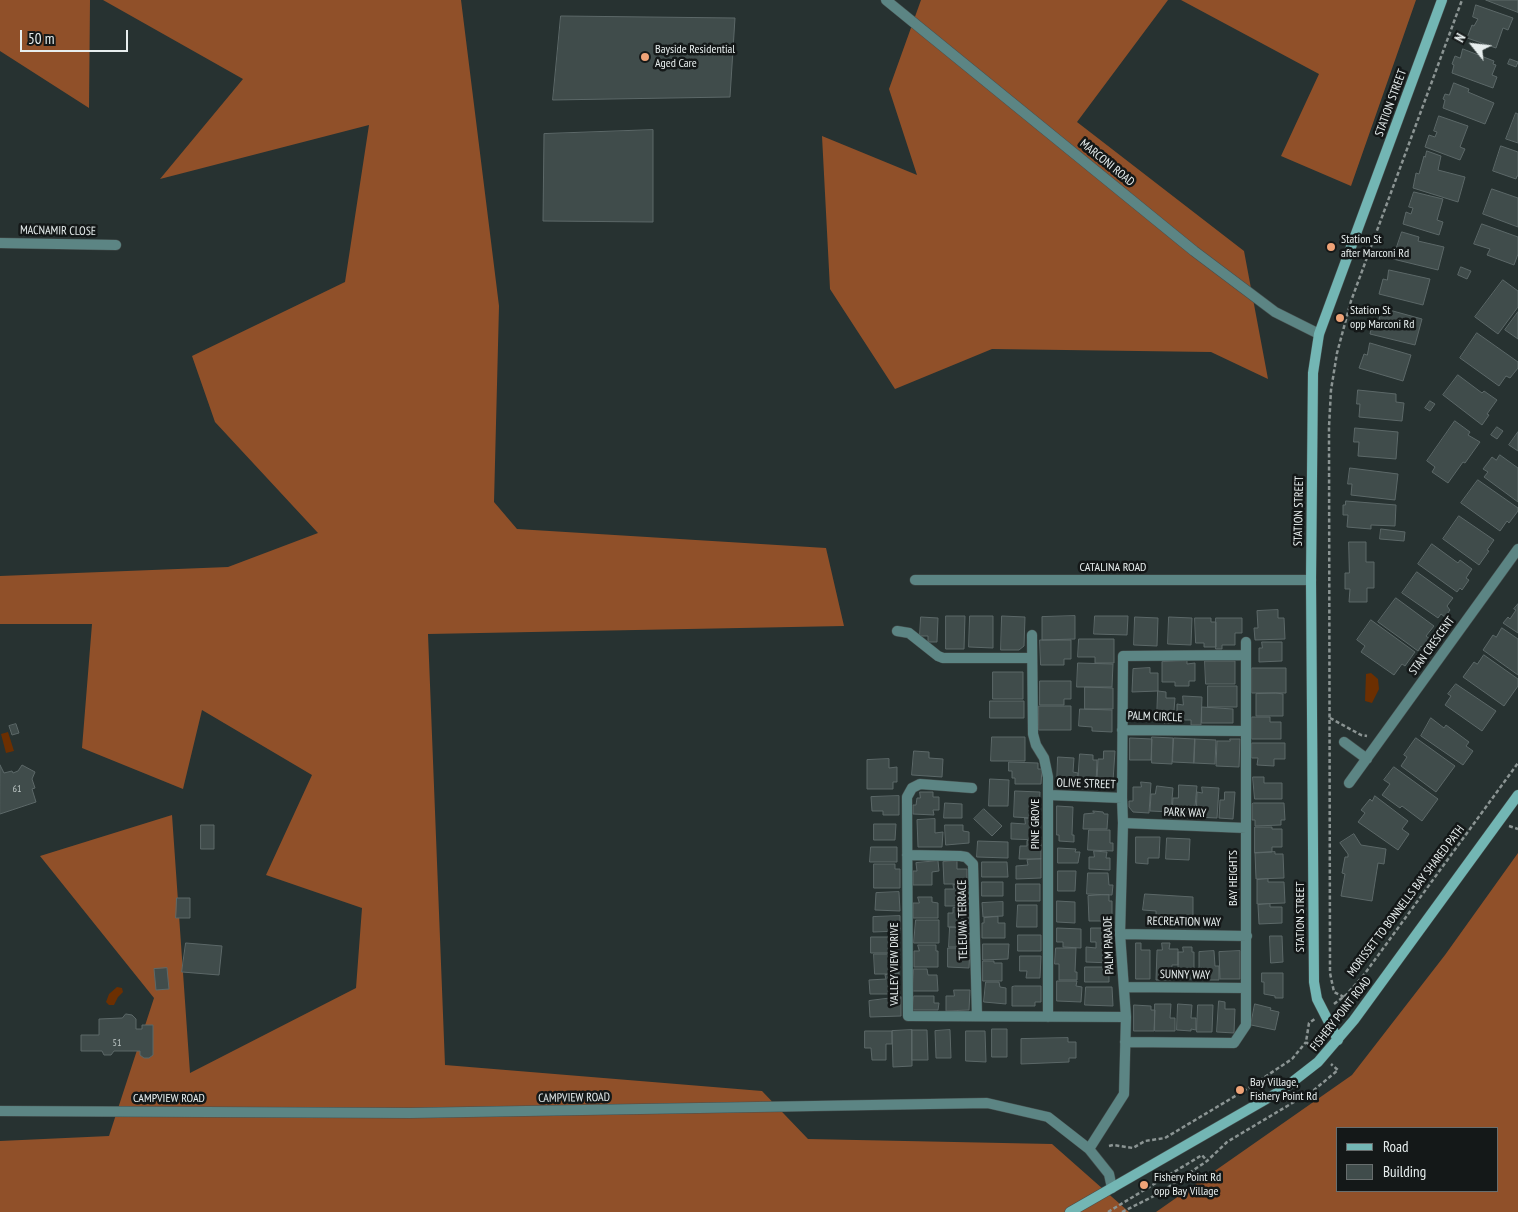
<!DOCTYPE html>
<html>
<head>
<meta charset="utf-8">
<style>
	body { margin:0 }
	#map { position:relative; width:1518px; height:1212px; overflow:hidden; background:#273231; font-family:"PT Sans Narrow",sans-serif }
	canvas { display:block }
	.legend { position:absolute; left:1336px; top:1127px; width:162px; height:65px; box-sizing:border-box; background:#141818; border:1px solid #686e6e; margin:0; padding:6px 9px; list-style:none; font-size:15px; color:#e7eeee }
	.legend li { display:flex; align-items:center; gap:10px; height:25px }
	.legend b { width:25px; border:1px solid #686e6e }
	.north { position:absolute; left:1448px; top:20px; width:50px; height:50px; -webkit-text-stroke:4px #141818; paint-order:stroke; rotate:299deg; font-size:14px; font-weight:700; line-height:20px; text-align:center; color:#e7eeee }
	.north::after { content:''; display:block; margin:auto; width:18px; height:22px; background:#e7eeee; clip-path:polygon(50% 0,100% 100%,50% 72%,0 100%) }
	.scale { position:absolute; left:20px; top:30px; width:108px; height:22px; box-sizing:border-box; border:2px solid #e7eeee; border-top:0; padding-left:6px; font-size:15px; line-height:18px; white-space:nowrap; color:#e7eeee; -webkit-text-stroke:4px #141818; paint-order:stroke }
</style>
</head>
<body>
<div id="map">
<canvas width="1518" height="1212"></canvas>
<ul class="legend">
<li><b style="height:6px;background:#73b6b4"></b>Road</li>
<li><b style="height:14px;background:#404c4b"></b>Building</li>
</ul>
<div class="north">N</div>
<div class="scale">50 m</div>
</div>
<script>
const context = document.querySelector('canvas').getContext('2d');
context.lineJoin = 'round';
function fill(path, color) {
  context.fillStyle = color;
  context.fill(path, 'evenodd');
}
function stroke(path, color, width, dash) {
  context.strokeStyle = color;
  context.lineWidth = width;
  context.lineCap = dash ? 'butt' : 'round';
  context.setLineDash(dash || []);
  context.stroke(path);
}
function label(font, color, halo, rows, align = 'center') {
  context.font = font + ' "PT Sans Narrow",sans-serif';
  context.lineWidth = 5;
  context.setLineDash([]);
  context.textBaseline = 'middle';
  context.strokeStyle = halo;
  context.fillStyle = color;
  for (const [text, x, y, turn = 0] of rows) {
    context.save();
    context.translate(x, y);
    context.rotate((+turn || 0) * Math.PI / 180);
    context.textAlign = isNaN(turn) ? turn : align;
    if (halo) context.strokeText(text, 0, 0);
    context.fillText(text, 0, 0);
    context.restore();
  }
}
fill(new Path2D(`
	M0,0h90l-1,108 -89,-57z
	M103,0h358l38,306 -5,196 23,27 309,19 18,78 -416,8 17,431 317,26 46,48 244,5 77,68h-1129v-71l109,-5 45,-138 -114,-142 132,-41 18,258 166,-85 6,-80 -96,-33 46,-100 -110,-65 -19,79 -101,-41 10,-124h-92v-48l228,-9 90,-34 -103,-111 -23,-66 153,-74 24,-157 -209,54 83,-100z
	M921,0h247l-91,122 167,129 24,128 -57,-27 -219,-3 -97,40 -65,-100 -8,-153 95,39 -28,-86z
	M1181,0h235l-65,186 -70,-30 38,-82z
	M1518,853v359h-362l196,-137 93,-120zM1337,1128h160v63h-160z`), '#905029');
fill(new Path2D(`
	M1371,673l7,6 1,10 -7,14 -7,-2 1,-27z
	M8,732l6,19 -8,2 -5,-19z
	M117,987l5,1 1,4 -5,5 -4,8h-5l-3,-3 3,-8z`), '#6c2f01');
const building = new Path2D(`
	M1486,0h32v12z
	M1476,5l37,13 -5,12 -5,-2 -7,20 -29,-10 5,-13 2,1 4,-7 -5,-2z
	M561,16l174,2 -5,79 -177,3z
	M1463,49l31,12 -1,3 3,1 -4,10 5,2 -4,11 -41,-15 2,-8 -2,-1 3,-8 5,2z
	M1510,59l8,3 -2,5 -8,-3z
	M1454,83l15,6 -1,3 26,11 -9,21 -42,-16 2,-8 -2,-1 2,-5 4,1z
	M1516,113l2,1v29l-12,-4z
	M1439,116l29,10 -8,21 5,2 -5,11 -35,-13 4,-12 6,2 2,-5 -3,-1z
	M653,130v92l-110,-1 1,-87z
	M1501,146l17,6v24h-1l-1,3 -23,-8z
	M1427,151l14,5 -3,14 27,7 -7,25 -45,-14 3,-15 3,1 5,-18 1,1z
	M1492,189l26,9v29l-35,-13z
	M1414,192l29,7 -6,21 6,2 -4,13 -36,-11 3,-12 5,2 2,-6 -4,-1z
	M1482,224l36,13v17l-4,11 -27,-10 3,-6 -16,-5z
	M1402,232l17,5 -1,4 26,6 -6,23 -45,-11z
	M1461,267l10,4 -4,8 -9,-4z
	M1389,270l41,9 -7,26 -44,-11 4,-15 4,1z
	M1503,280l15,11v16l-20,27 -23,-17z
	M1382,308l40,11 -7,26 -45,-11 3,-14 5,2z
	M1518,312v27l-13,-9z
	M1477,333l41,29v6l-8,10 -4,-2 -7,10 -39,-28z
	M1370,343l41,12 -8,26 -44,-13 5,-14 3,1z
	M1458,375l24,18 2,-2 13,9 -10,14 2,1 -7,10 -39,-30z
	M1358,390l38,4v8l8,1 -2,18 -43,-4 1,-13h-3z
	M1430,401l5,3 -5,7 -5,-3z
	M1455,421l15,11 -2,3 12,7 -15,21 -2,-1 -15,21 -16,-11 3,-5 -8,-6z
	M1497,427l6,4 -6,8 -6,-4z
	M1355,428l43,4 -2,27 -38,-3 1,-14h-5z
	M1518,432v19l-9,-6z
	M1500,455l18,13v34l-34,-25 4,-5 -5,-3 9,-12 4,3z
	M1350,468l48,6 -3,26 -44,-5 1,-11h-4z
	M1478,480l40,28v3l-9,12 -2,-2 -7,10 -39,-28z
	M1346,501l50,4 -1,21 -24,-1v4l-24,-2 1,-12h-5v-10h2z
	M1459,516l35,24 -7,10 2,1 -10,14 -36,-26z
	M1381,529l24,3 -1,9 -24,-2z
	M1349,542h17v20h8v26h-7v14h-18l1,-13h-5v-16h4z
	M1432,544l26,19 2,-3 12,9 -6,9 3,2 -7,10 -2,-2 -3,4 -39,-28z
	M1417,572l36,26 -6,8 3,4 -5,7 -4,-3 -3,4 -36,-25z
	M1396,598l38,28 -8,10 4,3 -7,9 -2,-2 -3,5 -40,-29z
	M1518,604v29l-15,-10 5,-6 2,2 6,-9 -2,-1z
	M1278,610v8h6l1,21 -30,1 -1,-12h4l-1,-17z
	M946,616h19l-1,33h-18z
	M970,616h23v32l-24,-1z
	M1002,616l23,1 -1,29 -5,4h-18z
	M1075,616v23l-33,1v-23z
	M1095,616h33l-1,19 -33,-1z
	M921,617l17,1 -1,24h-9v-6h-8z
	M1135,617l23,1 -1,28 -23,-1z
	M1169,617l23,1 -1,27 -23,-1z
	M1195,618h16v4h5v25h-12v-4h-8z
	M1216,618h26v15h-7v12h-13v4h-6z
	M1371,620l44,32 -10,14 -3,-2 -8,11 -33,-23 4,-6 -8,-6z
	M1502,628l16,11v36l-35,-25 10,-15 3,2z
	M1079,639h35v24h-19v-6h-17z
	M1040,640h31v19h-7v6h-23z
	M1262,642h20v19l-23,1v-14h3z
	M1484,655l34,24v7l-14,20 -41,-29 11,-15 3,2z
	M1187,661v3l8,-1v18h-6v5h-14v-4h-13v-20z
	M1205,661h30v23h-29z
	M1078,663l35,1 -1,23h-35z
	M1150,668v5h8v18l-26,1 1,-23z
	M1252,668h34v25h-34z
	M993,672h30v27h-30z
	M1040,681h31v18h-7v6h-24z
	M1456,684l40,27 -14,20 -37,-26 6,-9 -3,-2z
	M1208,686h29v21h-29z
	M1085,687l28,1v21h-28z
	M1158,691l8,1v6h9l-2,25h-9v-3h-7z
	M1276,693l7,1v22h-27v-22z
	M1183,696l19,1 -1,28h-10v-5h-14v-16l6,1z
	M990,701h34v17h-34z
	M1039,706h32v24h-32z
	M1202,707l31,2v14h-31z
	M1080,709l32,1v22l-20,-1v-4l-13,-1z
	M1252,717h18v5h11v17h-29z
	M1431,718l13,10 2,-3 23,17 -3,4 7,5 -10,14 -42,-29z
	M16,724l3,9 -7,2 -3,-9z
	M992,737h33v24h-34z
	M1152,737l21,1 -1,26 -20,-1z
	M1130,738l22,1 -1,21h-21z
	M1174,738l21,1 -1,24 -21,-1z
	M1416,738l39,28 -19,26 -35,-26 6,-9 -3,-2z
	M1195,739l21,1 -1,24 -21,-1z
	M1230,739h10l-1,28 -23,-1 1,-25h13z
	M1252,743h33v16h-11v7l-17,-1 1,-7h-6z
	M914,751l15,1v6l14,1 -1,18 -30,-2z
	M1104,751h11l-2,30 -16,-1 1,-21h5z
	M1080,754l13,1v5h4l-1,24 -18,-1z
	M1058,757l16,1 -1,14 5,1 -1,14 -20,-2z
	M889,759v9l8,-1v15h-4v7h-26v-29z
	M1009,762l29,1v6h4l-1,15h-26v-6h-3v-7h-3z
	M0,765l4,8 8,-2 1,2 5,-2 4,-6 13,7 -3,7 3,9 -3,1 4,13 -36,12z
	M1394,767l44,32 -16,22 -20,-15 -2,2 -18,-13 8,-11 -6,-4z
	M1253,777h11v6h18v16h-27z
	M990,779l19,1 -1,26h-19z
	M1141,782l10,1 -2,30 -16,-1 -4,-5v-6h4v-14h8z
	M1179,785l18,1 -3,31 -17,-2v-3l-5,-1 1,-13h5z
	M1157,786l16,2 -2,24 -21,-1 1,-17h4z
	M1202,787l17,1 -2,30 -21,-1 1,-25 5,1z
	M1015,791l25,1 -1,20h-6l-1,6 -18,-1z
	M920,792h13v5h6v13h-6l1,5 -21,-1v-9h3l1,-7h3z
	M1225,792h10l-2,27 -14,-1 1,-18h4z
	M899,796v19h-16v-4h-11l-1,-14z
	M1375,796l33,25 -6,8 7,5 -11,16 -40,-28 7,-9 -4,-3 9,-11 2,2z
	M945,803l17,1v14h-18z
	M1254,803h30l1,17h-4v5l-26,1v-6h-3v-16z
	M1057,806l16,1 -1,28h2v7l-15,-1v-6h-2z
	M984,809l18,17 -10,10 -18,-17z
	M1093,811l10,1 1,2h4l-1,15h-24l1,-15 10,-1z
	M1025,818l13,1 1,21 -28,-1v-16l14,1z
	M935,819v14l8,-1 -1,15h-24l-1,-27z
	M874,824h22l-1,16h-21z
	M201,825h13v24h-13z
	M945,825h18v6l6,1v11l-23,2z
	M1255,827h17v2h10v18h-10v5l-17,1z
	M1089,830h21v13h3v8l-25,-1z
	M1354,834l7,11 25,4 -2,15 -6,-1 -6,38 -31,-5 4,-22 -3,-1 3,-16h3v-3l-8,-11z
	M1136,837h24l-1,21h-11v6l-12,-1z
	M1167,838l23,1 -1,21 -23,-1z
	M1041,840v19h-22l1,-13h7v-5z
	M978,841l30,1v16l-31,-1z
	M871,847h26v15h-27z
	M1058,848l18,1 -1,3h5l-2,11h-20z
	M1094,851l13,1 -1,6h4v12l-21,-1v-12h5z
	M1275,852v2h8l1,24 -28,1 -1,-26z
	M1041,859v19l-25,1v-13l12,-1 -1,-5z
	M938,861l1,10 -7,1v13h-19v-14h4l-1,-8z
	M957,861v8h10v15h-23l-1,-22z
	M982,862h25l1,15h-26z
	M874,864h21v5h5v19h-26z
	M1058,871h18l-1,20h-17z
	M1088,873h20l1,12h4l-1,10 -25,-1z
	M1268,879v3h16l1,21 -28,1v-24z
	M982,882h21v14h-21z
	M969,884v22h-24v-17h9l-1,-4z
	M1016,884h24v17h-24z
	M899,892l1,19 -25,-1 1,-17z
	M1145,894l48,3v28l-25,-2 -1,-3 -11,-1v-8l-13,-1z
	M1109,895v6h3v20h-23l-1,-25z
	M918,897h14v5l6,1v15h-25v-15h6z
	M177,898h13v20h-14z
	M1057,901l18,1v21l-18,-1z
	M1003,902v14l-20,1 -1,-14z
	M1270,904v3h12v16l-23,1 -1,-19z
	M1018,905h19v22h-20z
	M967,907v6h2v14h-21v-14h5v-5z
	M900,916v15l-27,1v-15z
	M998,917v6h7v15h-23v-15h2v-5z
	M916,920h23v23h-25z
	M950,927l17,1v5h3v14h-21z
	M1057,928l24,1v19l-18,-1v-5h-6z
	M1091,928h21v35l-26,-1v-15l10,1v-6h-5z
	M1018,935h23v16h-23z
	M1270,936h12l1,26 -12,1z
	M871,937h27v16h-27z
	M186,943l36,3 -3,29 -37,-3z
	M1136,943h5v7h9v29h-14z
	M1162,943h8l-1,6h9v16h-6l-1,15h-15l1,-30h5z
	M983,944h26l-1,15 -25,1z
	M918,945h18v6h2v16h-24v-16h5z
	M1183,947h9v5h2v27h-16v-27h5z
	M948,948h22l-1,20 -21,-1z
	M1056,948h20l-1,24h2v8h-18v-16h-4z
	M1214,951l1,15h4v14h-20v-28z
	M1240,951v28h-20l-1,-27z
	M874,954h22v5h3v15h-24z
	M1020,956h21l-1,22h-14l1,-7h-7z
	M983,961h11v2h8v18h-19z
	M1085,967h24v15h-24z
	M167,968l2,21 -13,1 -2,-21z
	M914,969h13l1,6h9l1,16h-25z
	M1262,973h21v25h-8v-2l-11,-2v-12h-2z
	M899,974l1,20h-30l-1,-14 17,-1 -1,-4z
	M1057,981h20l-1,5 6,1 -1,15 -24,-1z
	M986,982h13l1,5 6,1v16l-22,-2z
	M1015,986h26v16h-6v4h-23v-19z
	M1086,987h26l1,19 -28,-1z
	M954,990h16l-1,20 -23,1v-15h8z
	M914,996h20v7h5l-1,7h-25z
	M901,997v19l-31,1 -1,-16z
	M1219,1001l6,1v7h10l-1,24 -17,-1z
	M1155,1004h16l-1,14h5v13h-20z
	M1178,1004l14,1 -1,13h5v12l-5,-1v2l-14,-1z
	M1255,1004l16,4 -1,2 9,2 -4,18 -24,-5z
	M1134,1005l17,1v4h4l-1,21h-20z
	M1198,1005h15l-1,27h-15z
	M126,1014l6,1 4,4v10h6v-4h11v30l-4,3h-5l-4,-3v-4h-26l-3,4h-7l-2,-4h-21v-16h18v-16l23,-1z
	M992,1029h15v28h-15z
	M912,1030v36l-19,1 -1,-36z
	M912,1030h15l1,30h-16z
	M950,1030l1,28h-15l-1,-27z
	M865,1031h27v13h-6v16h-14l-1,-12h-6z
	M966,1031h19l1,31 -20,-1z
	M1068,1038v4h8v16h-7v4l-48,2v-25z`);
fill(building, '#404c4b');
stroke(building, '#5c6868', 1);
const street = new Path2D(`
	M886,0l308,251 81,61 44,22
	M0,243l116,2
	M915,580h396
	M897,631l12,2 29,23 5,2h89
	M1032,635l1,99 3,11 8,13 4,19v240
	M1122,730l123,1
	M1344,742l23,17
	M1349,783l169,-234
	M972,788l-52,-4 -8,4 -5,9 1,219 218,1
	M1049,795l73,3
	M1123,823l123,5
	M907,855l53,1 6,1 7,7 4,152
	M1120,934l127,2
	M1124,987l122,1
	M1125,1042l109,1 12,-18v-383
	M0,1111l410,2 577,-10 61,14 41,32 20,25 3,14
	M1089,1149l35,-55 2,-77 -6,-83 3,-111 -1,-25 1,-142 122,-1`);
const secondary = new Path2D(`
	M1338,1040l-21,-41 -3,-17 -3,-402 2,-207 6,-39 123,-334
	M1070,1212l212,-122 36,-28 36,-42 164,-225`);
stroke(street, '#46504f', 11);
stroke(secondary, '#46504f', 11);
stroke(new Path2D(`
	M1330,718l31,17 6,1
	M1509,826l9,3
	M1344,997l-10,-5 -4,-19 -1,-546 2,-37 6,-37 14,-52 111,-301
	M1334,1004l12,-9 17,-19 155,-213
	M1314,1049l-8,-7 3,-19 7,-5
	M1109,1146l4,-1 20,3 12,-7 20,-3 77,-46 50,-33 14,-17
	M1108,1212l94,-57 5,6
	M1122,1212l36,-18 49,-33 20,-19 87,-52 24,-20 -7,-6`), '#8b9493', 2.5, [4, 2.5]);
stroke(street, '#5c8584', 10);
stroke(secondary, '#73b6b4', 10);
for (const [x, y, r, color] of [
	[645,57,5,"#efa377"],
	[1331,247,5,"#efa377"],
	[1340,318,5,"#efa377"],
	[1240,1090,5,"#efa377"],
	[1144,1185,5,"#efa377"]
]) {
  const dot = new Path2D();
  dot.arc(x, y, r, 0, 2 * Math.PI);
  context.fillStyle = color;
  context.fill(dot);
  stroke(dot, '#141818', 2);
}
label('10px', '#bdc6c5', null, [
	["61",17,789],
	["51",117,1043]
]);
label('12px', '#e7eeee', '#141818', [
	["Bayside Residential",655,50],
	["Aged Care",655,64],
	["Station St",1341,240],
	["after Marconi Rd",1341,254],
	["Station St",1350,311],
	["opp Marconi Rd",1350,325],
	["Bay Village,",1250,1083],
	["Fishery Point Rd",1250,1097],
	["Fishery Point Rd",1154,1178],
	["opp Bay Village",1154,1192]
], 'left');
label('12px', '#e7eeee', '#141818', [
	["STATION STREET",1391,103,-70],
	["MARCONI ROAD",1107,163,39],
	["MACNAMIR CLOSE",58,231,1],
	["STATION STREET",1299,511,-89],
	["CATALINA ROAD",1113,568],
	["STAN CRESCENT",1432,646,-54],
	["PALM CIRCLE",1155,717,2],
	["OLIVE STREET",1086,784,2],
	["PARK WAY",1185,813,2],
	["PINE GROVE",1036,824,-90],
	["BAY HEIGHTS",1234,878,-90],
	["MORISSET TO BONNELLS BAY SHARED PATH",1406,901,-53],
	["STATION STREET",1301,917,-90],
	["TELEUWA TERRACE",963,920,-91],
	["RECREATION WAY",1184,922,1],
	["PALM PARADE",1109,945,-92],
	["VALLEY VIEW DRIVE",895,964,-90],
	["SUNNY WAY",1185,975,1],
	["FISHERY POINT ROAD",1341,1014,-52],
	["CAMPVIEW ROAD",574,1098,-1],
	["CAMPVIEW ROAD",169,1099]
]);
</script>
</body>
</html>
